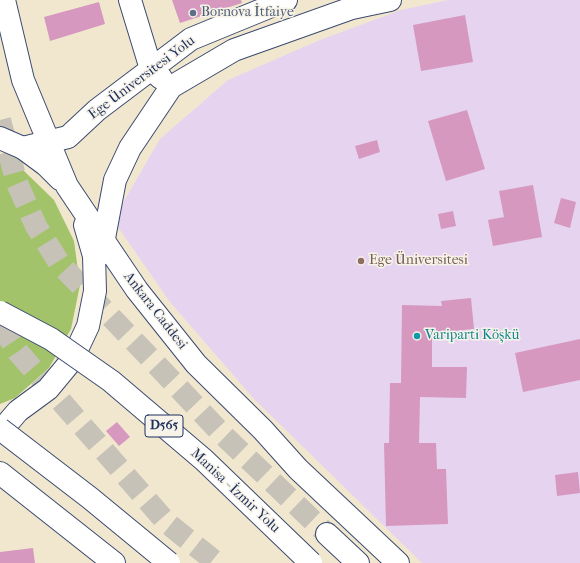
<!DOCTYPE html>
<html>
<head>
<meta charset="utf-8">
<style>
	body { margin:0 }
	canvas { display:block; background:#f1e7cf }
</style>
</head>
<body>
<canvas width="580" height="563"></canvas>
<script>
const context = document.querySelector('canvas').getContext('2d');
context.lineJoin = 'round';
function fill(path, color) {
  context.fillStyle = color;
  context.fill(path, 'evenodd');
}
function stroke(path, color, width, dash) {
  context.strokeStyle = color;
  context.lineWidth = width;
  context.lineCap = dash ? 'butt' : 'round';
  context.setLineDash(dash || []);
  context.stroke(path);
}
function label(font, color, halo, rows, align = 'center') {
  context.font = font + ' "IM FELL French Canon",serif';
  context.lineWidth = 3;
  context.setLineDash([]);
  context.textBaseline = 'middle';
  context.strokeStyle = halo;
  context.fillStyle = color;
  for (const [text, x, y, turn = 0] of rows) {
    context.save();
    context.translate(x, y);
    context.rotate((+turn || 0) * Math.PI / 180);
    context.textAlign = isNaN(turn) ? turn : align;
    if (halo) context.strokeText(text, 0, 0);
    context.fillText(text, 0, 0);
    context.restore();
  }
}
fill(new Path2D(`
	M448,0h132v563h-158l-168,-164 -84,-97 -57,-82 47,-81 68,-59 92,-40 81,-30z`), '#e6d3f0');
fill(new Path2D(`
	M0,158l22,11 32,31 20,41 6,44 -9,44 -22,39 -34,30 -15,6z`), '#a3c36b');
fill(new Path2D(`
	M172,0h69l1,3 -62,20z
	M99,2l6,22 -55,17 -6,-24z
	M465,15l8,47 -52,9 -8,-46z
	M467,110l18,59 -39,12 -18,-60z
	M377,140l3,12 -21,7 -4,-13z
	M533,185l9,52 -49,9 -5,-26 16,-3 -5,-26z
	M561,198l15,4 -6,26 -16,-5z
	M453,211l3,15 -15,3 -3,-15z
	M471,298l3,31 -42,4v34h35l-1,31 -46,-1 -1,46h17l1,26h9l2,55 -62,2 -2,-83h5l1,-60h11l1,-78 40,1 -1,-5z
	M580,339v41l-57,12 -8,-39z
	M117,422l13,15 -11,9 -13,-15z
	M578,472l2,21 -23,3 -2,-21z
	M33,548l2,15h-35v-11z`), '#d698bf');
stroke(new Path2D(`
	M0,120l17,63 19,43 24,38 95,99 66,70 106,101
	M0,324l18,28 149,171 50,40`), '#c6c2b8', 22, [22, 11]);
const minor = new Path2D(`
	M130,0l21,69 10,9
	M23,148l45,-11 29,-27 94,-71 95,-39
	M101,254l14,-74 15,-32 41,-61 63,-37 118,-42 38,-8`);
const major = new Path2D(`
	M4,0l19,80 44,106 45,67 25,37 59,74 67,66 35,39 100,94
	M0,138l23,10 23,17 14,14
	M0,432l18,-21 30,-22 24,-29 16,-34 7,-35 -1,-35 -9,-31
	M0,473l114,90`);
const highway = new Path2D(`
	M327,534l31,29`);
stroke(minor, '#3b4b6f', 24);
stroke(major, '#3b4b6f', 24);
stroke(highway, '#3b4b6f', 24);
stroke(minor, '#fff', 22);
stroke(major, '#fff', 22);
stroke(highway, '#fff', 22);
const highwayBridge = new Path2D(`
	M0,312l51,27 60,42 93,79 107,103
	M0,429l90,69 79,65`);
stroke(highwayBridge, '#3b4b6f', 24, []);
stroke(highwayBridge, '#fff', 22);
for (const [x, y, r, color] of [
	[193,13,4,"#5c6f8a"],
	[361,261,4,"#8d6e63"],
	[417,336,4,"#0f9aa8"]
]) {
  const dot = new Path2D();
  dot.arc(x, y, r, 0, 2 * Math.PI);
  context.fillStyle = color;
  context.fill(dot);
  stroke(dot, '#f7f3e8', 1.5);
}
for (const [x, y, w] of [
	[164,426,38]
]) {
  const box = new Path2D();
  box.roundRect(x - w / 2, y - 11, w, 22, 3);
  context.fillStyle = '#f7f3e8';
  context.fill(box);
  stroke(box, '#1b2f5e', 1);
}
label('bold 13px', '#1b2f5e', null, [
	["D565",164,426]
]);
label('14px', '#4e5e75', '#f7f3e8', [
	["Bornova İtfaiye",201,13]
], 'left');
label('14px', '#1b2f5e', '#f7f3e8', [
	["Ege Üniversitesi Yolu",142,78,-37],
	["Ankara Caddesi",155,311,52],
	["Manisa - İzmir Yolu",235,491,43]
]);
label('14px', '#785e54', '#f7f3e8', [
	["Ege Üniversitesi",369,261]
], 'left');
label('14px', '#0d838f', '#f7f3e8', [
	["Variparti Köşkü",425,336]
], 'left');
</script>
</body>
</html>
